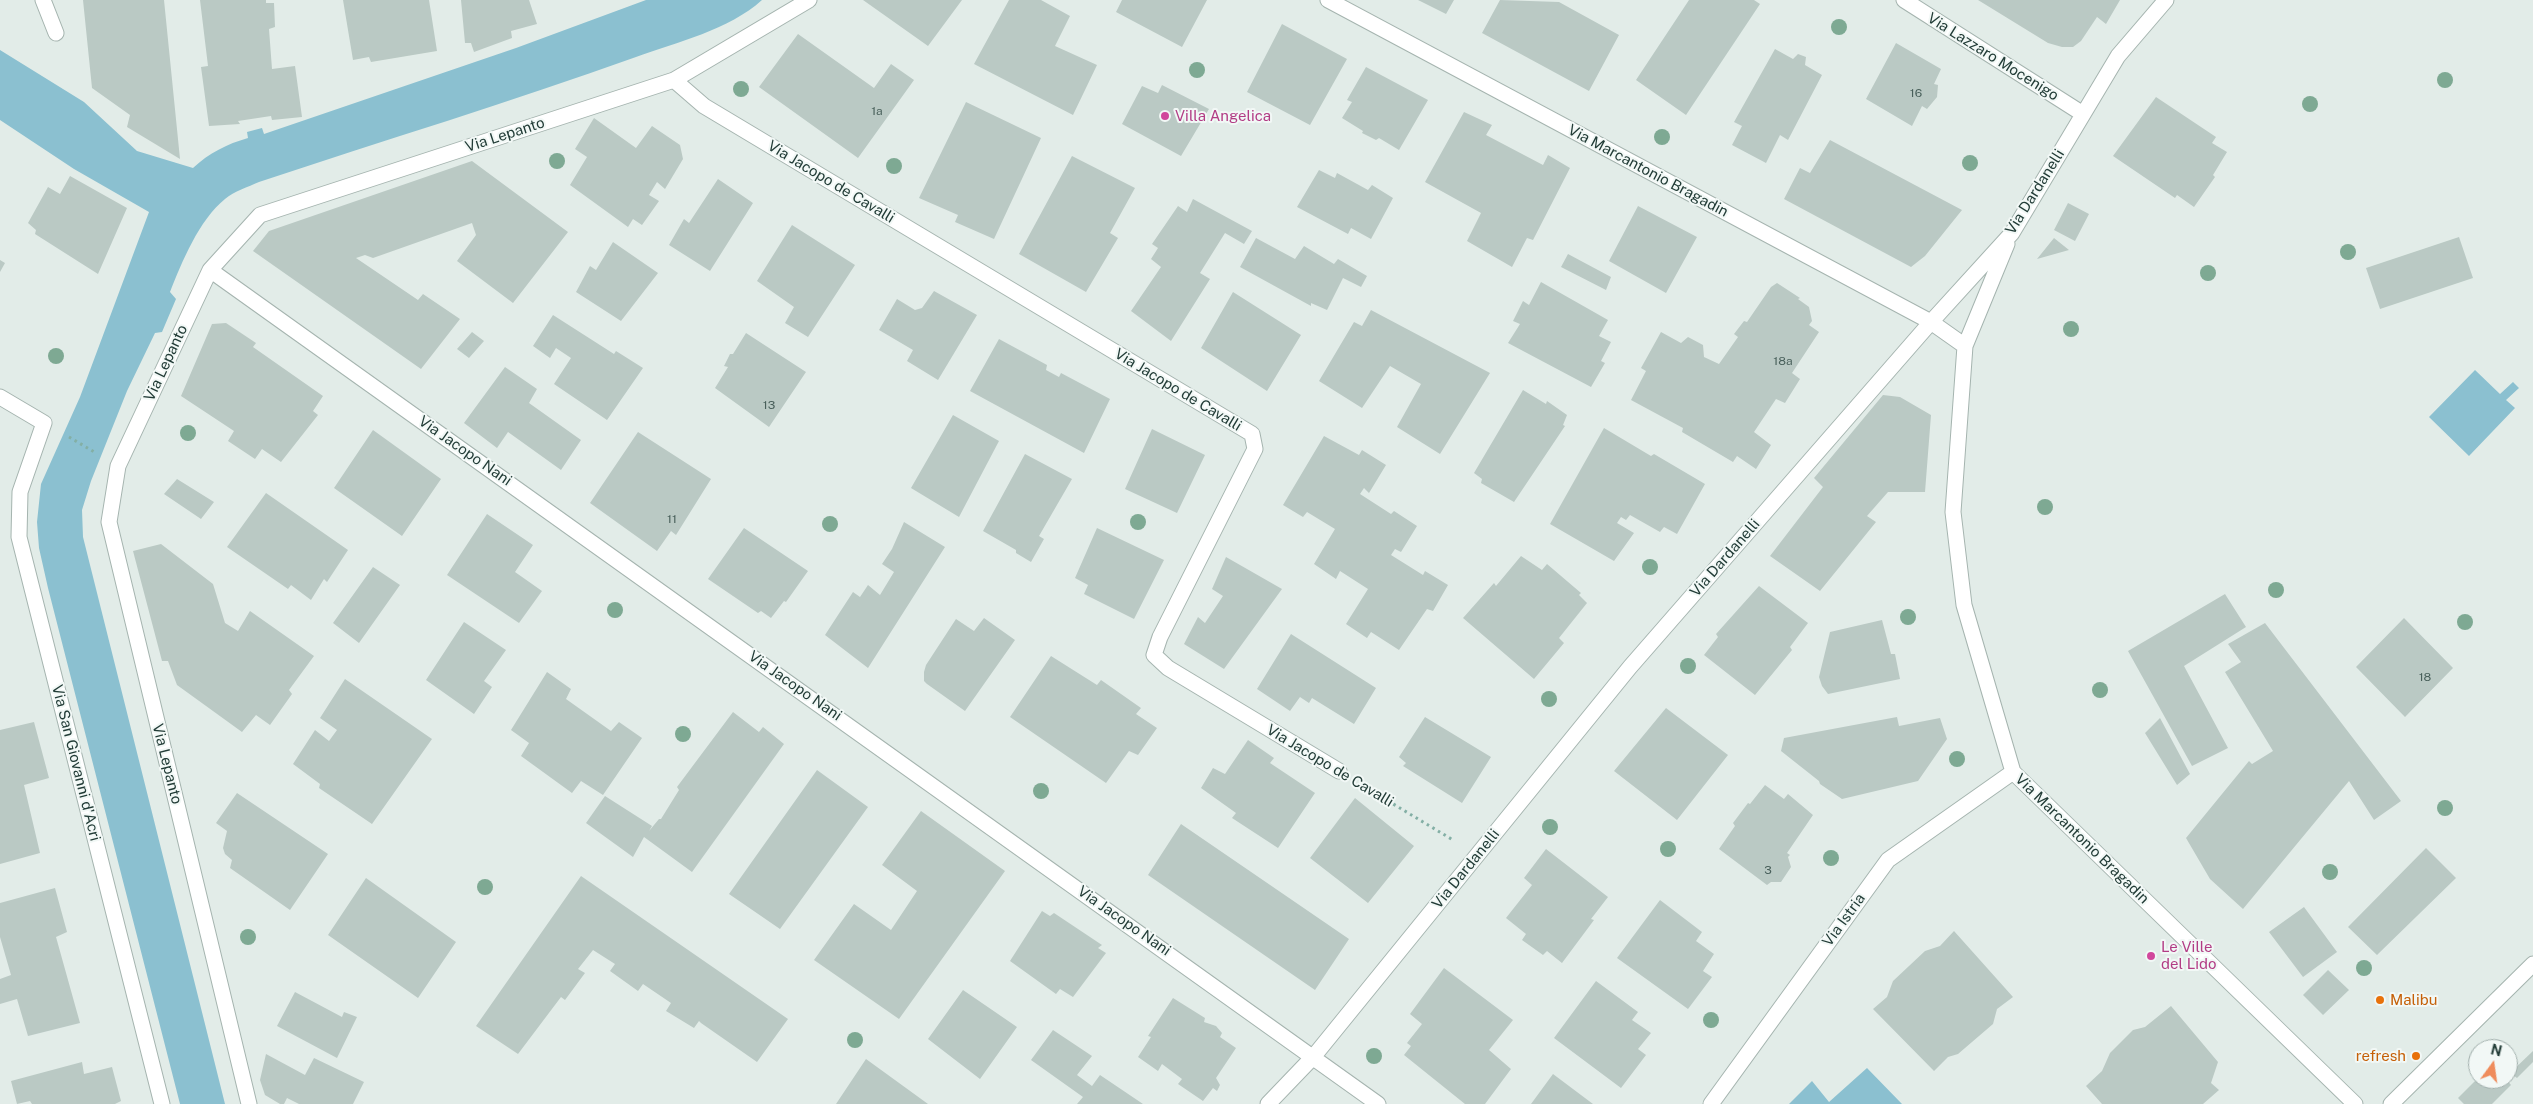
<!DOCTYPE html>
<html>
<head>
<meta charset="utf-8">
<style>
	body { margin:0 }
	#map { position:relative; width:2533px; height:1104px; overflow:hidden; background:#e2ece8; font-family:"Public Sans",sans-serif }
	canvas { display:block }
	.north { position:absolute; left:2468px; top:1039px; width:50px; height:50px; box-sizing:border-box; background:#f2f8f6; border:1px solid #9fadaa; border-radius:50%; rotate:14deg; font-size:14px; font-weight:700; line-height:20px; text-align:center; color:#223c37 }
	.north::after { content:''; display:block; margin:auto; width:18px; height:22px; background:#ef8c5c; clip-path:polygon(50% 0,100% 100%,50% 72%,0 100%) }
</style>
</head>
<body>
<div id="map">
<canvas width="2533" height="1104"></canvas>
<div class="north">N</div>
</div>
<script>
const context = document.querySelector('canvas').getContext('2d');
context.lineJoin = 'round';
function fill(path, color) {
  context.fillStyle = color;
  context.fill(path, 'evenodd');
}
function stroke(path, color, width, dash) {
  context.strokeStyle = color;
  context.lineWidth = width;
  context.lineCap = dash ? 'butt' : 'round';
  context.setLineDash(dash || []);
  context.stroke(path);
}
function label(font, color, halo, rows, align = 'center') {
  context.font = font + ' "Public Sans",sans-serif';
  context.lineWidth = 4;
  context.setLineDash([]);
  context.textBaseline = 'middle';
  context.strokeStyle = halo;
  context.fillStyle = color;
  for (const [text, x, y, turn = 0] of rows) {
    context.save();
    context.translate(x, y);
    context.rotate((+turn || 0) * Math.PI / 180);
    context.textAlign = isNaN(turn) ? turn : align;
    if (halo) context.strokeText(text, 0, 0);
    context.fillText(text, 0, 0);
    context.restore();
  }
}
fill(new Path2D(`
	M646,0h116c-33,30 -85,42 -126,57 -125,45 -251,83 -377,125 -11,5 -25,9 -34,17 -26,21 -43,63 -55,93l6,7 -14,33 -7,1 -28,58 -36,90 -9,29 1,27 142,567h-45l-132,-516 -9,-40 -2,-26 4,-38 39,-87 69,-185 -75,-43 -74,-49v-70l84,52 53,49 56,17c16,-15 34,-24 55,-30l-1,-6 15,-4 2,6 252,-86z
	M2475,370l25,24 13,-12 6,6 -13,12 9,8 -46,48 -40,-39z
	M1867,1068l35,36h-113l23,-23 17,21z`), '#8bc0d0');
fill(new Path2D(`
	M83,0h81l16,159 -53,-32 3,-12 -38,-27z
	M200,0h66v3h8l1,24 -6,2 3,40 23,-3 7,51 -30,3 -1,-4 -33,5 2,3 -31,2 -8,-59 7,-1z
	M343,0h86l8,51 -66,11 -2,-5 -16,3z
	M461,0h68l8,24 -26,7 1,7 -38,14 -3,-9h-6z
	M863,0h99l-34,46z
	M1009,0h32l29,16 -15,30 42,19 -24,50 -99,-51z
	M1122,0h85l-25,47 -66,-35z
	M1418,0h36l-8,14z
	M1500,0l59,2 60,33 -30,56 -107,-58z
	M1689,0h65l6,4 -74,111 -50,-35z
	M1978,0h142l-14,24 -9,-7 -16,24 -8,6h-11l-14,-4z
	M1282,24l65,35 -37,66 -63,-33z
	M798,34l76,54 17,-24 23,16 -56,78 -99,-71z
	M1896,43l45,26 -7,15 4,1 -1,12 -10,12 -5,-3 -10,20 -46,-27z
	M1775,49l18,10 5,-5 8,3 -1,8 17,10 -34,65 -8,-5 -14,28 -34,-18 10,-19 -8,-4z
	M1366,67l62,33 -29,50 -20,-12 -3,2 -14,-7 1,-2 -21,-13 10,-16 -5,-2z
	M1162,85l47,24 -28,47 -59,-32 20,-38 16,7z
	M2156,97l60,40 -4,6 15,9 -14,23 2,2 -21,30 -17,-12 -2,3 -62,-42z
	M966,102l75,36 -47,101 -39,-17 3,-7 -39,-17z
	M1464,112l28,13 -6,10 57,30 5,-10 22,13 -37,72 -6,-2 -15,29 -45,-26 14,-28 -56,-31z
	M594,118l42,30 16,-22 28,19 3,14 -18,30 -8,-7 -8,13 10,6 -17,24 -9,-6 -5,8 -58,-42 17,-28 -12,-8z
	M1830,140l132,70 -37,46 -14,11 -127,-68 16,-31 10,5z
	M1072,156l63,32 -25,45 8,5 -32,54 -67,-38z
	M472,161l96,71 -55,71 -56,-42 19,-26 -4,-12 -99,35 -8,-3 -9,3 62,42 5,-6 37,25 -39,50 -168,-118 16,-20z
	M1319,170l16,8 2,-5 31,17 4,-5 21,13 -22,41 -20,-11 -3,6 -51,-27z
	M70,176l57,32 -29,66 -63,-40 1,-4 -8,-7 20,-36 12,7z
	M718,179l35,24 -43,68 -41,-26 15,-26 5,4z
	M1193,199l59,32 -8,13 -19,-11 -25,40 10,6 -39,62 -40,-30 30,-44 -10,-8 7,-11 -6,-4 26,-38 9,6z
	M2068,203l21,11 -14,27 -21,-11z
	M1638,206l59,31 -31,56 -57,-32z
	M792,225l63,40 -47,72 -23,-14 9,-16 -37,-26z
	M2459,237l14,41 -93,31 -14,-41z
	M1256,238l39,21 9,-13 30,18 4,-5 29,17 -6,11 -18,-9 -16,32 -16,-7v3l-71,-39z
	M2054,238l15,12 -32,9z
	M613,242l45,31 -37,48 -45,-29 14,-26 6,4z
	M1568,254l43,23 -5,13 -45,-23z
	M0,260l5,3 -5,9z
	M1541,282l67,38 -9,16 12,6 -10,19 4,2 -14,24 -83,-44 12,-19 -7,-3 10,-20 6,4z
	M1777,283l23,15 -2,1 11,8 3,14 -3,4 10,7 -27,41 8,6 -15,24 -9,-4 -22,33 17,13 -15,24 -19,-13 -4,6 -51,-30 1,-4 -52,-28 15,-29 -5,-3 20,-36 20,11 7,-6 15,8 1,12 15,7 19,-27 -4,-3 10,-13 3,1 24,-35z
	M934,291l43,24 -39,65 -31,-19 6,-11 -34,-20 18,-31 18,11 7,-2z
	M1233,292l68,43 -34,56 -66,-43z
	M1371,310l119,63 -50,81 -43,-27 24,-43 -31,-18 -28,42 -43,-27 35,-59 8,4z
	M553,315l61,39 2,-3 27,17 -36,52 -53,-36 17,-26 -15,-10 -6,10 -17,-12z
	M226,323l30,20 -3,4 70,49 -10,15 5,4 -37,47 -19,-13 -7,10 -27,-18 6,-10 -53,-35 31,-72z
	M472,332l12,9 -15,17 -12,-9z
	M746,333l60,39 -37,55 -54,-39 13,-21 -4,-1 6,-12h3z
	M999,339l48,26 -1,5 13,7 2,-4 49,26 -26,54 -114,-62z
	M505,367l32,22 -8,14 52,37 -20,30 -53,-38 -11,16 -33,-25z
	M1523,390l23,14 1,-3 20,14 -4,10 2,1 -51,76 -33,-19 1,-4 -8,-6z
	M1883,395l17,2 31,18 -6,77h-37l-21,24 9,6 -56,69 -50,-35 53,-69 -9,-9z
	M953,415l46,26 -40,76 -48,-29z
	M1604,428l47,28 3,-2 51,30 -28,50 -13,-7 -4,5 -30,-17 -4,5 -5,-3 -4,6 17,10 -20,28 -64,-37z
	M1152,429l53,26 -28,58 -52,-24z
	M373,430l68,49 -39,57 -68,-48z
	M638,432l73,47 -35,56 -5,-4 -14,20 -67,-48z
	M1324,436l35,19 3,-5 24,15 -17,28 -5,-5 -4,6 31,20 3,-3 23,15 -16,26 -6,-3 -4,6 32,20 2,-4 23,14 -15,26 -6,-2 -28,41 -28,-18 -4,6 -21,-14 22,-35 -28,-18 -4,8 -22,-15 21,-35 -28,-17 -4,5 -20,-12z
	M1025,454l47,25 -33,57 5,3 -13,23 -15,-9v-3l-33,-19z
	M177,479l37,23 -13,17 -37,-25z
	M266,493l82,57 -21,32 -3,-3 -13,21 -20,-15 -3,4 -61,-42z
	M487,514l46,31 -18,27 27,19 -23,32 -72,-48z
	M904,522l41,25 -77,121 -43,-33 28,-43 7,5 8,-12 12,10 14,-23 -12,-8 10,-15z
	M744,528l64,43 -22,31 -2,-1 -13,17 -10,-7 -3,2 -50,-34z
	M1097,528l67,32 -30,59 -50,-25 4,-9 -13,-7z
	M161,544l52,40 12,39 13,8 12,-20 64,45 -25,34 3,4 -22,31 -14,-10 -14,17 -65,-47 -9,-24h-6l-29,-110z
	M1521,556l21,14 5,-6 34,29 -2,2 8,8 -28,35 5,5 -30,36 -71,-61 31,-35 2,3z
	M1226,557l56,32 -58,80 -40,-25 14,-27 7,6 18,-27 -11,-7z
	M373,567l27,18 -41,58 -26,-20z
	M1759,586l49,37 -18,24 2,3 -37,45 -51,-40 14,-18 -2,-3z
	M2225,594l21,33 -62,39 44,82 -36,18 -64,-115z
	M984,618l31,22 -50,71 -38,-27 -3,-3v-9l2,-7 30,-46 18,12z
	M2404,618l49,50 -48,49 -49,-50z
	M1882,620l9,34h4l5,25 -72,15 -6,-8 -3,-9 11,-45z
	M464,622l42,28 -22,31 8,6 -18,27 -48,-34z
	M2265,623l136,178 -27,19 -25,-39 -106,128 -33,-30 -24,-41 63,-77 3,3 21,-13 -48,-79 16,-10 -13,-18z
	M1291,634l85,54 -22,36 -42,-26 -3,5 -9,-6 -10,14 -33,-22z
	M1051,656l46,29 4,-5 40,28 -5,6 21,14 -19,27 -9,-4 -23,32 -96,-66z
	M547,672l24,17 -5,10 45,32 8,-9 23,16 -39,57 -22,-14 -9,12 -51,-37 8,-13 -18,-13z
	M345,679l87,60 -60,85 -53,-36 1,-4 -27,-20 22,-34 14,11 8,-11 -17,-12z
	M1666,708l62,47 -51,65 -63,-49z
	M733,712l26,20 4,-5 21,17 -92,128 -48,-35 -11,20 -47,-34 19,-27 47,30 -3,5 10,-12h2l18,-29 -2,-3z
	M1425,717l66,40 -29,46 -59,-37 3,-3 -7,-6z
	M1897,717l2,9 41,-8 7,21 -29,42 -76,18 -22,-15 -1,-3 -38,-30 3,-13z
	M2160,718l30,56 -13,11 -32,-52z
	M34,722l15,56 -25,7 16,68 -40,11v-134z
	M1248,740l26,18 -4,5 45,30 -37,55 -46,-30 4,-5 -35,-25 12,-20 12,6z
	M817,770l51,37 -88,122 -51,-35z
	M1765,785l19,14 4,-5 25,21 -26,38 3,2 -2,2 3,10 -10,15h-10l-4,3 -48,-36 16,-23 -2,-3 15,-20 2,1z
	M237,793l91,61 -38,56 -60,-42 2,-8 -7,-6 -2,-6 4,-17 -11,-8z
	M1355,798l59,48 -46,57 -58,-45z
	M921,811l84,60 -106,148 -85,-59 40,-56 37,26 26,-39 -35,-26z
	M1181,824l168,115 -34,51 -167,-115z
	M2426,848l30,30 -79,77 -29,-28z
	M1546,849l62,48 -17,22 3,1 -32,43 -15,-12 -4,4 -21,-15 4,-6 -20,-16 26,-33 -8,-7z
	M581,876l207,143 -31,43 -56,-39 -2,-2 -5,7 -28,-17 5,-8 -28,-19 -5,7 -28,-20 5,-7 -22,-14 -15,19 7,4 -20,27 -4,-3 -43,57 -42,-28z
	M366,878l90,64 -38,56 -90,-63z
	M55,888l12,44 -11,5 24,86 -52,13 -11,-37 -17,5v-25l11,-4 -11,-38v-34z
	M1660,900l42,32 -6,9 18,13 -11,17 9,6 -24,32 -71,-51z
	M2304,907l33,45 -34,25 -34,-45z
	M1042,911l8,5 4,-3 48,32 -4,3 8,5 -33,44 -13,-8 -4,5 -46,-33z
	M1954,931l59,66 -16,12 -4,15 -35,30 -10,3 -14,14 -61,-62 14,-12 6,-16 32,-30 15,-5z
	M1444,968l69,52 -24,30 22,19 -26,35h-20l-61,-49 7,-9 -4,-3 15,-19 -12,-10z
	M2328,970l21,20 -26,25 -20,-20z
	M1596,981l42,31 -6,8 19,13 -13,16 8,6 -25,33 -67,-50z
	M963,990l54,37 -37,52 -52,-40z
	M295,992l47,25 2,-5 13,5 -20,41 -60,-32z
	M1173,998l32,20 -1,4 12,4 6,7 -2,4 16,11 -20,30 4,7 -3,6 -4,-3 -10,13 -25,-17 4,-5 -20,-15 -4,7 -20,-14 13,-20 -3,-1z
	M2171,1006l47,56 -7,21 8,7 -16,14h-101l-16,-18 16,-15 8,-18 23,-23 12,-3z
	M1053,1030l39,26 -15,19 15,11 8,-11 43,29h-66l6,-7 -52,-37z
	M2533,1051v11l-16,16 -7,-5z
	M266,1054l39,21 9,-17 50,24 -11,22h-54l-12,-6 -3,6h-4l-15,-9 -5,-15z
	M866,1059l51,37 11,8h-92z
	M82,1062l2,12 28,-7 9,34 -6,3h-83l-2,-3 -13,3 -6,-23z
	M1553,1074l40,30h-62z
	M2477,1079h29l5,6 -19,19h-28l-6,-6z`), '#bac9c4');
const minor = new Path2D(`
	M43,0l13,33
	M1328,0l603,322 34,24
	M1904,0l179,114
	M674,80l30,26 548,328 3,15 -95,188 -6,18 14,13 171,103
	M2007,244l-42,102 -12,166 11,93 49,167 342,332
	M210,270l1168,834
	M0,397l44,26 -24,69 -1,45 143,567
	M249,1104l-140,-582 9,-56 92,-196 50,-55 414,-135 135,-80
	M1268,1104l46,-48 316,-389 301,-345 81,-89 106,-177 48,-56
	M1711,1104l177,-244 125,-88
	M2391,1104l142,-140`);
stroke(minor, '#a5b4af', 17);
stroke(new Path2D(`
	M69,437l27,16
	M1360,784l93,56`), '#83afa5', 3, [2.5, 4]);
stroke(minor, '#fff', 15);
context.fillStyle = '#7ea993';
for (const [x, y] of [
	[1839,27],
	[1197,70],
	[2445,80],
	[741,89],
	[2310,104],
	[1662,137],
	[557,161],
	[1970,163],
	[894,166],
	[2348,252],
	[2208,273],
	[2071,329],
	[56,356],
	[188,433],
	[2045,507],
	[1138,522],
	[830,524],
	[1650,567],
	[2276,590],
	[615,610],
	[1908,617],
	[2465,622],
	[1688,666],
	[2100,690],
	[1549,699],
	[683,734],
	[1957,759],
	[1041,791],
	[2445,808],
	[1550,827],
	[1668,849],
	[1831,858],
	[2330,872],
	[485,887],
	[248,937],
	[2364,968],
	[1711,1020],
	[855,1040],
	[1374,1056]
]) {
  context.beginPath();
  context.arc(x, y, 8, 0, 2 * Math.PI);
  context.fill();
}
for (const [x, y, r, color] of [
	[1165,116,5,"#d1479c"],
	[2151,956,5,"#d1479c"],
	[2380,1000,5,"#e8710a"],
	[2416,1056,5,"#e8710a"]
]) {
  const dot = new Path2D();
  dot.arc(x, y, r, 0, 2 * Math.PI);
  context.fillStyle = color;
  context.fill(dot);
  stroke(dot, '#f2f8f6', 2);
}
label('12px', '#485f5a', null, [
	["16",1916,93],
	["1a",877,111],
	["18a",1783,361],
	["13",769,405],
	["11",672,519],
	["18",2425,677],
	["3",1768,870]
]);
label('15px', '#223c37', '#f2f8f6', [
	["Via Lazzaro Mocenigo",1993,57,32],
	["Via Lepanto",505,135,-18],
	["Via Marcantonio Bragadin",1648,171,28],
	["Via Jacopo de Cavalli",831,182,31],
	["Via Dardanelli",2035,192,-58],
	["Via Lepanto",166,363,-65],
	["Via Jacopo de Cavalli",1178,390,31],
	["Via Jacopo Nani",465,451,35],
	["Via Dardanelli",1725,558,-49],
	["Via Jacopo Nani",795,686,35],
	["Via San Giovanni d'Acri",76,763,76],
	["Via Lepanto",167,764,76],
	["Via Jacopo de Cavalli",1330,766,31],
	["Via Marcantonio Bragadin",2082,839,44],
	["Via Dardanelli",1466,869,-51],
	["Via Istria",1844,920,-54],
	["Via Jacopo Nani",1124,921,35]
]);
label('15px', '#b23c85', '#f2f8f6', [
	["Villa Angelica",1175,116],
	["Le Ville",2161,947],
	["del Lido",2161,964]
], 'left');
label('15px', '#c56008', '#f2f8f6', [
	["Malibu",2390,1000],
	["refresh",2406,1056,"right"]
], 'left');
</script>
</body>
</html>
